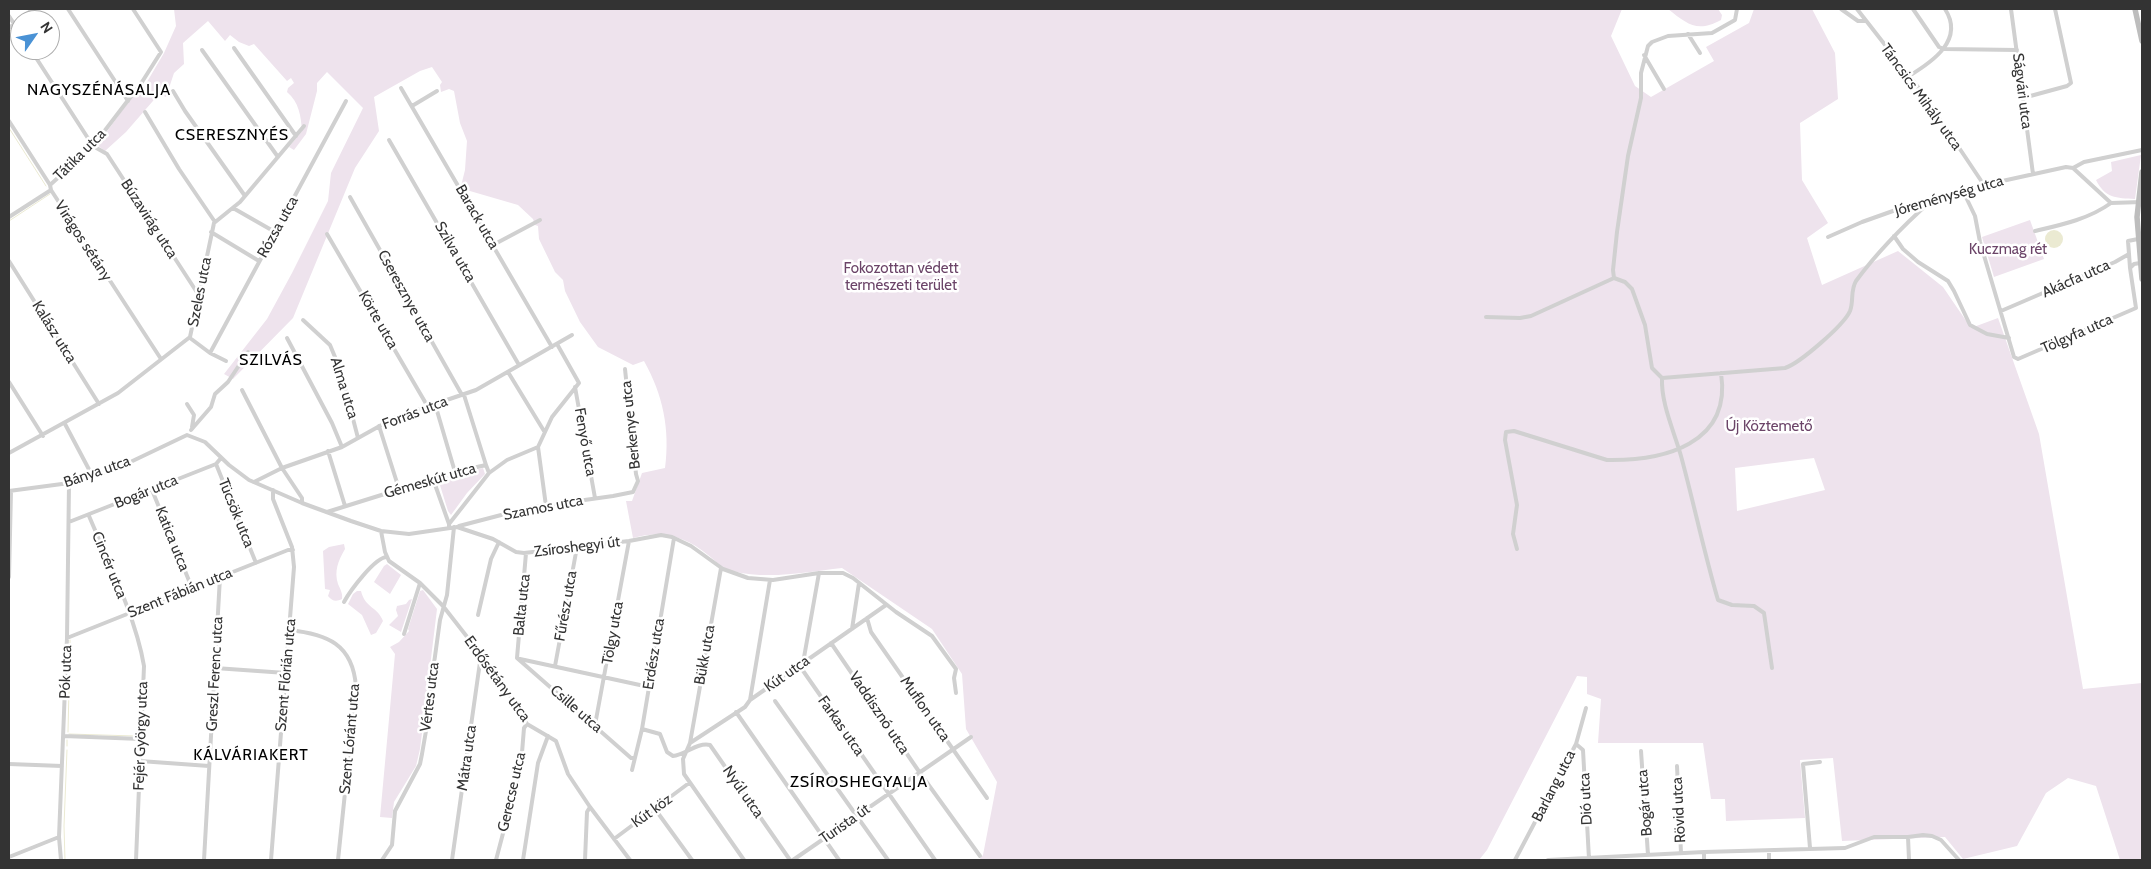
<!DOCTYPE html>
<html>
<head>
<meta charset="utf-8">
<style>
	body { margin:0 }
	#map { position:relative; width:2151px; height:869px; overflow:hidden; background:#fff; font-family:Cabin,sans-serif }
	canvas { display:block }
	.frame { position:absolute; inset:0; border:10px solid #333; pointer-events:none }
	.north { position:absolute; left:10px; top:10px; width:50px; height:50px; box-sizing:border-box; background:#fff; border:1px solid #adadad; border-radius:50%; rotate:57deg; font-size:14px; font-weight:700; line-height:20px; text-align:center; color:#333 }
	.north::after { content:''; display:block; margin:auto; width:18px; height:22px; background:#4a92d5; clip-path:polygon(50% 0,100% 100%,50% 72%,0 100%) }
</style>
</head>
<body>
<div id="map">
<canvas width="2151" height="869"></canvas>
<div class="frame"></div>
<div class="north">N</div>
</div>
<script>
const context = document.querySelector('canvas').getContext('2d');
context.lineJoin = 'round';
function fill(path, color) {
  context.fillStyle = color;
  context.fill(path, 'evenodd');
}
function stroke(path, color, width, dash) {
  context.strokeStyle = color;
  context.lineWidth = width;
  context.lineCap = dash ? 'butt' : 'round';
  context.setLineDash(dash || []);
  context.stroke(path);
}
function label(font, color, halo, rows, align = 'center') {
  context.font = font + ' Cabin,sans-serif';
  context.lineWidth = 5;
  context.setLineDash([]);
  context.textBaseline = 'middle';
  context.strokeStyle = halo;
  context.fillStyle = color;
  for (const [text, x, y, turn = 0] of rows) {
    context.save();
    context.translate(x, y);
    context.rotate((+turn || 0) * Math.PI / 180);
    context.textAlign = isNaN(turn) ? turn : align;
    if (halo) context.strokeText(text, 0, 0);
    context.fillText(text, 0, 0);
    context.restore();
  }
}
fill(new Path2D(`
	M174,9h1448l-11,27 24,50 16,11 63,-36 -8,-14 43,-24 5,-14h58l23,44 3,46 -38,24 2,57 26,43 -21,15 15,47 76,-34 45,36 28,41 27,-10 41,116 44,255 59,-6v177h-22l-24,-74 -28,-8 -22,15 -29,53 -54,13 -18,-22 -103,4 -9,-83 -33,2 5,58 -79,3 -1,-22h-14l-8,-56h-105l3,-44 -14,-5v-17l-10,-1 -90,174 -8,10h-500l4,-5 14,-73 -31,-53 -4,-55 -30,-45 -90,-61c-36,4 -73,12 -110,3 -10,-2 -16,-10 -24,-16 -23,-19 -46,-25 -75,-17l-7,-37h6l10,-28 23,-5c5,-39 -2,-73 -21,-107l-11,4 -35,-18 -18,-25 -15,-31 -2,-11 -8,-8 -16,-33 -1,-13 -3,-1 -2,-6 -15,-14 -55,-16 -2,-3 4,-16 2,-29 -7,-18 -6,-32 -5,-2 -8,3 -1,-7 2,-3 -10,-15 -12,4 -46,26 5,34 -24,37 -62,150 -60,61 -9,-5 43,-55 25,-46 36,-72 3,-28 32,-65 -36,-36 -10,11v8l-11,43 -12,16 -5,-3 13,-16c-1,-15 -3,-29 -15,-39l1,-4 6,-5 -3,-5 -4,3 -33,-37 -5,2 -10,-4 -9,-7 -5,6 -17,-20 -25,22 1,21 -10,9 -8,24 -7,-3 -33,38 -21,19 -8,-6 44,-60 3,2 20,-34 12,-27zM1814,458l11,32 -88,21 -2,-43z
	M1668,9h50l4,6 -1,5c-24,13 -34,4 -53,-11z
	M2141,155l-6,44c-19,-1 -30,-1 -39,-19l16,-9 -1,-9z
	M2030,220l14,39 -50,18 -12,-40z
	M483,468l2,6 -18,19 -16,22 -3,-4 -9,-29 2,-3z
	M344,544l1,5c-7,12 -11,22 -7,35 2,5 5,9 4,15 -6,3 -10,2 -14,-3l2,-6 -5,-1 -2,-38 6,-4z
	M387,564l14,11 -11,19 -16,-12 10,-16z
	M423,590l14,19 -17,140 -4,17 -22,36 -2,16 -12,-1 15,-163 -5,-7 9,-5 10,-11 -1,-2 12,-38z
	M357,591h4c4,17 17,16 22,30l-7,12 -5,2 -9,-20 -14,-11 5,-10z
	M412,599l-11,33 -12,-7 9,-9 -2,-6 1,-4 9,-2 3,-4z`), '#eee3ed');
fill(new Path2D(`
	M2045 239a9 9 0 1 1 18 0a9 9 0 1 1-18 0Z`), '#ebead2');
stroke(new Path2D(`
	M9,32l3,-3
	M9,128l37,58
	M9,221l41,-27
	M70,671v-31
	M69,686v-11
	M68,732l1,-43
	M69,734l66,2
	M67,746v-6
	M65,860l-1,-34 3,-76`), '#ebead2', 1);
stroke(new Path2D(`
	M68,9l60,92
	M1841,9l17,12h8
	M1857,9l64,82 63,94
	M1913,9l26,38 5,2
	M2011,9l22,165
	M9,16l11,17
	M9,28l24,-19
	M1688,34l12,19
	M234,48l62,88
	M1944,49l73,1
	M31,50l62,96 14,8 93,143
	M202,50l76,107
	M1644,55l20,34
	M1909,76c23,-14 56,-36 36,-67
	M401,88l151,259
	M173,91l12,20 60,85
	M2023,98l44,-12 4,-3 -16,-74
	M412,106l25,-15
	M145,112l34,57 36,53
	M9,121l41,64 1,5 110,169
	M389,140l130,225
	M2073,168l11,-6 58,-12
	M50,185l43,-39 49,-64 19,-30 -28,-43
	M1963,191l12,25 5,26 34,115 4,2 118,-51 -6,-40 4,-4 6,-1
	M350,197l112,198
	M2111,203l31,-1
	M233,208l42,24
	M9,217l42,-27
	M2035,231c26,-6 54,-12 76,-28
	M211,232l48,29
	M327,234l101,173
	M1894,236l9,13 15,13 30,19 6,10 16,34 17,9 22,4
	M1828,237l34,-15 59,-21 11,-1 52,-15 82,-18 7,1 38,35
	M493,245l47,-25
	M2129,254l1,14
	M9,261l90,143
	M1614,278l-1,-8 4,-38 11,-76 13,-58v-25l7,-27 4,-4 16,-6 44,-3 23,-13 2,-11
	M2001,311l114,-49 14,-8 -1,-13 10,-2
	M1486,317l34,1 11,-2 83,-38 11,4 7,7 13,36 7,43 10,10 123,-10c15,-5 59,-43 65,-57 4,-10 0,-20 6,-30 22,-30 48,-56 76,-81
	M303,320l27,25 10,24 18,69
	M190,338l20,15 16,8
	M287,338l45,85 10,24
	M210,353l136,-252
	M508,372l36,59
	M1662,378c-1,26 12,53 19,78 13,48 23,96 37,144l14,5 22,1 10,7 8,55
	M9,382l34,54
	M575,387l20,111
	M242,390l40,78 20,30v5
	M464,395l22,70
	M187,404l7,11 -2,12
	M435,404l20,68
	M65,424l28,53
	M379,426l20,63
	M191,430l20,-23 4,-13 13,-12 20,-30
	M538,447l8,59
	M328,451l17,55
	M9,453l109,-60 72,-56 24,-114 26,-21 64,-76
	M216,464l40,99
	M433,479l16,45
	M254,482l28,-14 60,-21 52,-29 82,-28 96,-55
	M152,490l40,98
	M9,491l68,-9 45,-16 65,-31 18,7 24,23 20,15 53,23 49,18 30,10 28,3 48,-7 36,12 23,13 8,1 105,-12 32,-6 11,2 19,9 32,23 25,9 25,2 46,-7h24l10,5 43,34 36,24 24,33 -2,9 2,15
	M327,512l128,-40 31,-7 3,8
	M89,516c19,45 47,102 55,150l-8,194
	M69,522l147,-58 5,-6
	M459,526l69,-18 85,-12 20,-4 5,-11 -2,-7 -11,-105
	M449,527v-3l40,-51 18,-13 31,-13 14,-30 27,-34 -22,-39
	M381,531l4,21 4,9 31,22 23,23 57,73 27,45 29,17 12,33 22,33 40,53
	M1517,549l-4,-15 4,-29 -12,-65 1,-8 8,-1 93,29c57,1 125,-16 114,-87
	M721,568l-31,175 -7,16 1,15 60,86
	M9,577l2,-86
	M344,602c6,-11 31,-45 43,-45
	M478,615l13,-56 8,-17
	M867,618l4,14 116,166
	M852,629l7,-46
	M289,630c38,4 64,14 67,57l-18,173
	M404,634l16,-51
	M67,638l221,-88h5
	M831,643l89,130 60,83
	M517,658l114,100h4
	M517,658l9,-105
	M520,659l129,28
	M803,663l16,-90
	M799,665l136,195
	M555,666l22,-119
	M215,668l71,5
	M750,700l20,-120
	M775,701l113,159
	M736,712l103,148
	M595,725l34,-184
	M642,729l18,5 7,18 6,4c12,-1 24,-14 37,-11l80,115
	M64,736l77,3
	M690,743l55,-36 5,-7 136,-95
	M1576,744l7,6 6,109
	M1641,751l7,104
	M140,761l69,5
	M9,764l53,2
	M1677,766l4,87
	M632,770l10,-41 32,-191
	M655,809l37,51
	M1908,837l1,23
	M614,839l75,-56
	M1810,848l-7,-84 17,-2
	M1769,851v9
	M1704,852v8
	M9,857l50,-20
	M61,860l-2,-23 8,-199 2,-154
	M204,860l16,-283
	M271,860l23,-293 -2,-20 -19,-48v-9
	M382,860l10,-15 3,-34 25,-47 2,-10 9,-52 1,-24 8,-58 7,-25 7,-68
	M452,860l29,-205
	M496,860l25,-95 3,-37 3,-4
	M523,860l15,-97 10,-27
	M585,860l2,-48 3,-5
	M793,860l178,-123
	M1515,860l61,-116 10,-36
	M1548,860l156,-8 141,-4 29,-11h34l15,-2 9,1 9,4 18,20`), '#d0d0d0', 4);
stroke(new Path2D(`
	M2135,9l7,32
	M2142,172l-5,45 5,62`), '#bdbdbd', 5.5);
label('15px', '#333', '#fff', [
	["Ságvári utca",2022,91,83],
	["Táncsics Mihály utca",1921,97,54],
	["Tátika utca",80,155,-45],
	["Jóreménység utca",1949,196,-16],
	["Barack utca",477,217,60],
	["Búzavirág utca",149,219,57],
	["Rózsa utca",278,227,-61],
	["Virágos sétány",83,241,57],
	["Szilva utca",455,252,60],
	["Akácfa utca",2076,279,-24],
	["Szeles utca",200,292,-79],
	["Cseresznye utca",406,296,61],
	["Körte utca",378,320,60],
	["Kalász utca",54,332,58],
	["Tölgyfa utca",2077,334,-24],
	["Alma utca",344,388,73],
	["Forrás utca",415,413,-21],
	["Berkenye utca",631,425,-96],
	["Fenyő utca",585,442,80],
	["Bánya utca",97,472,-19],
	["Gémeskút utca",430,481,-16],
	["Bogár utca",146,492,-22],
	["Szamos utca",543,508,-11],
	["Tücsök utca",236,513,68],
	["Katica utca",172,539,68],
	["Zsíroshegyi út",577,547,-7],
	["Cincér utca",109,565,68],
	["Szent Fábián utca",180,593,-22],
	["Balta utca",522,605,-84],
	["Fűrész utca",566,606,-80],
	["Tölgy utca",613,633,-80],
	["Erdész utca",654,654,-81],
	["Bükk utca",705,655,-80],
	["Pók utca",66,672,-88],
	["Greszl Ferenc utca",215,674,-87],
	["Kút utca",787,674,-35],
	["Szent Flórián utca",286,675,-85],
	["Erdősétány utca",497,679,54],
	["Vértes utca",430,697,-83],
	["Csille utca",576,709,41],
	["Muflon utca",925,709,55],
	["Vaddisznó utca",879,713,56],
	["Farkas utca",841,726,55],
	["Fejér György utca",141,736,-88],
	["Szent Lóránt utca",350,739,-85],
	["Mátra utca",467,758,-82],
	["Barlang utca",1554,786,-63],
	["Gerecse utca",512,792,-77],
	["Nyúl utca",743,792,55],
	["Dió utca",1586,799,-93],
	["Bogár utca",1645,803,-94],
	["Rövid utca",1679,810,-93],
	["Kút köz",652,811,-36],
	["Turista út",845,824,-35]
]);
label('15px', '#6b4468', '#fff', [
	["Kuczmag rét",2008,250],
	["Fokozottan védett",901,269],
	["természeti terület",901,286],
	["Új Köztemető",1769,427]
]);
context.letterSpacing = '1px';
label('16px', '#000', '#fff', [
	["NAGYSZÉNÁSALJA",99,90],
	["CSERESZNYÉS",232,135],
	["SZILVÁS",271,360],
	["KÁLVÁRIAKERT",251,755],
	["ZSÍROSHEGYALJA",859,782]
]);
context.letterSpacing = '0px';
</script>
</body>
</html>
